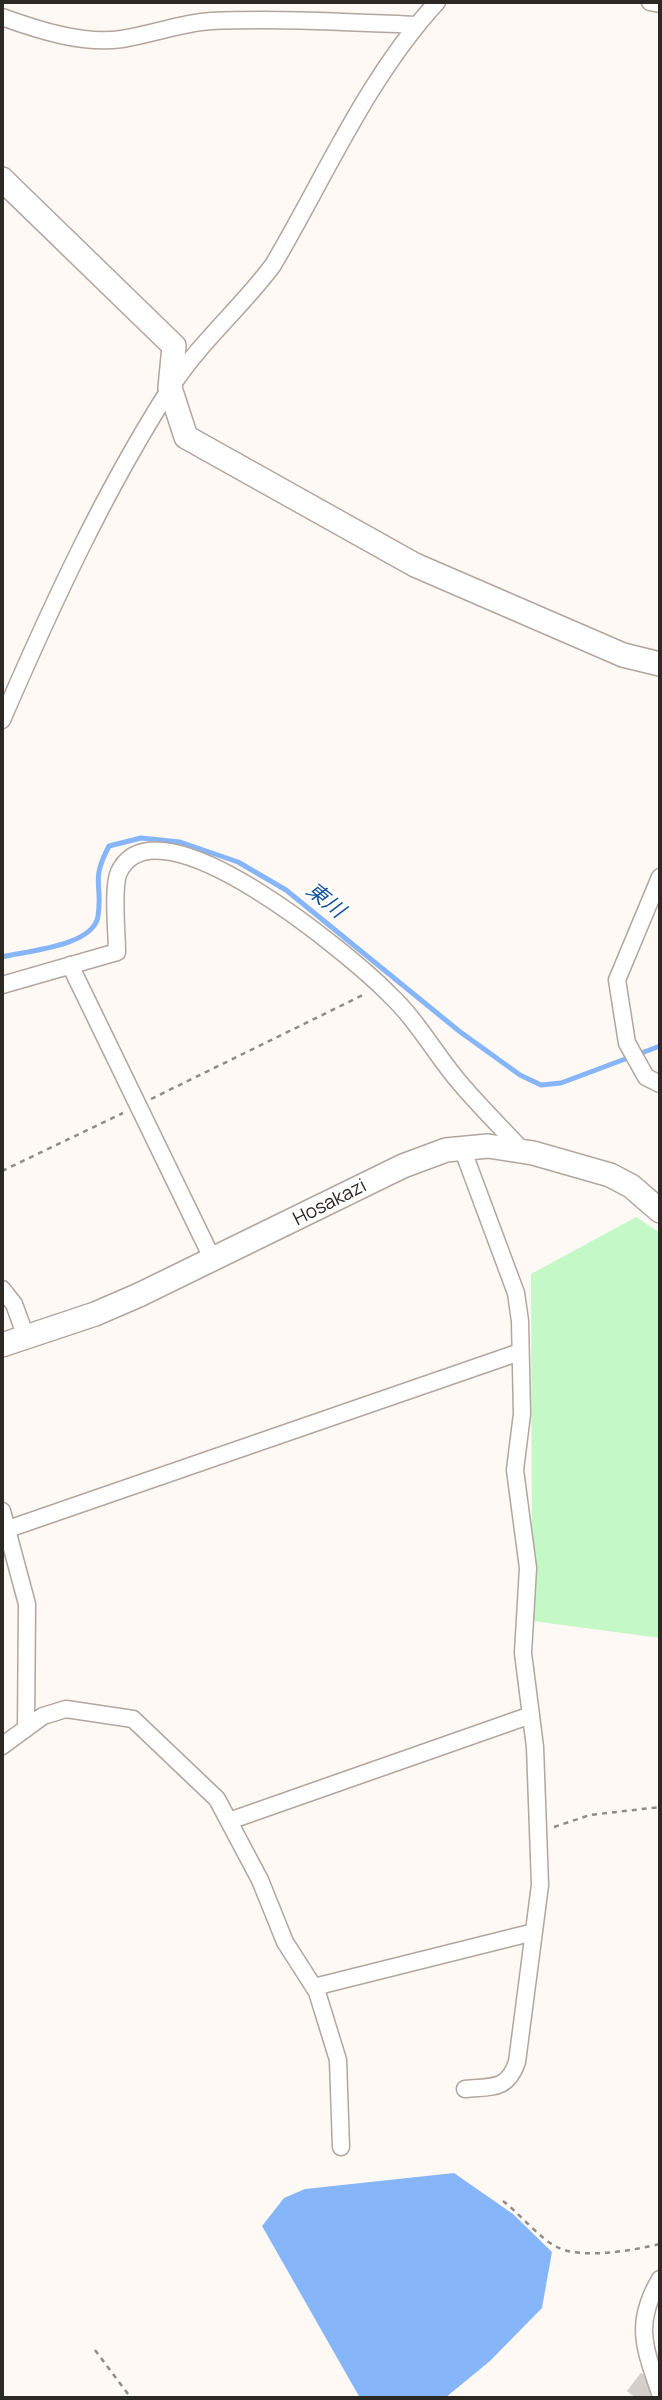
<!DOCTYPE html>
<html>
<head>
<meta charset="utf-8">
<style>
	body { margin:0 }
	#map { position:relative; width:662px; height:2400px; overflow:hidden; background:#fef9f5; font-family:Manrope,sans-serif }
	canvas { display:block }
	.frame { position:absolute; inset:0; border:4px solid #2c2824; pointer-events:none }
</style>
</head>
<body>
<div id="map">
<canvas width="662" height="2400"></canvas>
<div class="frame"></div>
</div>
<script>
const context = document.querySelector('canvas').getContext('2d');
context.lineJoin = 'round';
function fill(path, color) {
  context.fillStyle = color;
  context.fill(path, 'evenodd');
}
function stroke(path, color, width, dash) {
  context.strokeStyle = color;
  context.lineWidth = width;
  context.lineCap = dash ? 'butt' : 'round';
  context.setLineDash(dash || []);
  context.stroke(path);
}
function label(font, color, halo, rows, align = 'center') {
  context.font = font + ' Manrope,"Noto Sans JP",sans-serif';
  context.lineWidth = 5;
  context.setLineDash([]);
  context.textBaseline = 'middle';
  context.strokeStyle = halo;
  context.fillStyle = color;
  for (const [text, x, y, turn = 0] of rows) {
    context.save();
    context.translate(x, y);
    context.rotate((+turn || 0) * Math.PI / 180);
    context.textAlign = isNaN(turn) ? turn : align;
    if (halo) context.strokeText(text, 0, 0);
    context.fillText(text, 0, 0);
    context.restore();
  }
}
fill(new Path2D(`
	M636,1217l24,16v405l-128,-17 -1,-347z`), '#c5f8c7');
fill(new Path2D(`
	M454,2173l59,41 39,38 -10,56 -52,53 -45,37h-85l-98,-172 22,-28 21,-9z`), '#86b6f9');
stroke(new Path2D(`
	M2,957c25,-6 92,-11 96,-41 5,-33 -8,-34 11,-70l32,-8 39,4 58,20 48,28 173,141 61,44 21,10 20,-2 99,-37`), '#86b6f9', 5);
stroke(new Path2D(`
	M636,2398l24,-31`), '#d4cfcb', 23, [23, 11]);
const street = new Path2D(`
	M650,2l10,2
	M2,17c36,13 82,28 120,22 31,-5 59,-16 89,-18 68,-3 136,1 204,4
	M2,720c49,-113 102,-229 169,-333 29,-45 70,-79 102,-122 52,-88 94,-187 164,-263
	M660,877l-43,103 10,63 19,34 14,7
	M70,965l143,295
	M2,985l115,-33c0,-19 -5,-65 2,-80 38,-80 235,86 270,122 26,24 44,56 66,83 21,26 46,50 69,75
	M462,1148l54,145 4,28 2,93 -7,56 13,98 -5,85 12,94 5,138 -23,177c-10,29 -25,24 -52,27
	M2,1289l12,15 12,33
	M2,1511l25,93 -1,124
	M8,1529l512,-177
	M2,1746l41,-30 23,-7 67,10 84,80 43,81 25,62 32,50 21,68 3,87
	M229,1821l302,-106
	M314,1987l220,-55
	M660,2279c-26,44 -16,68 0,114`);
const secondary = new Path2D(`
	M2,179l172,167 -4,42 16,49 229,128 208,90 37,9
	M2,1345l93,-31 44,-19 264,-129 43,-16 42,-4 45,7 77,22 21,11 29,25`);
stroke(street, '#b2a69e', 19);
stroke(secondary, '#b2a69e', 26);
stroke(new Path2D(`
	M151,1099l214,-105
	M2,1171l121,-58
	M554,1827l36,-12 70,-8
	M503,2201c16,12 37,38 54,46 25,13 77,3 103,-3
	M95,2350l36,48`), '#8f8b87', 2.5, [5, 5]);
stroke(street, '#fff', 16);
stroke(secondary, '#fff', 23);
label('19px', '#2c2824', '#fff', [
	["Hosakazi",330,1203,-27]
]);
label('italic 21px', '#13509d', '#fff', [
	["東川",325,901,39]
]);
</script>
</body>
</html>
